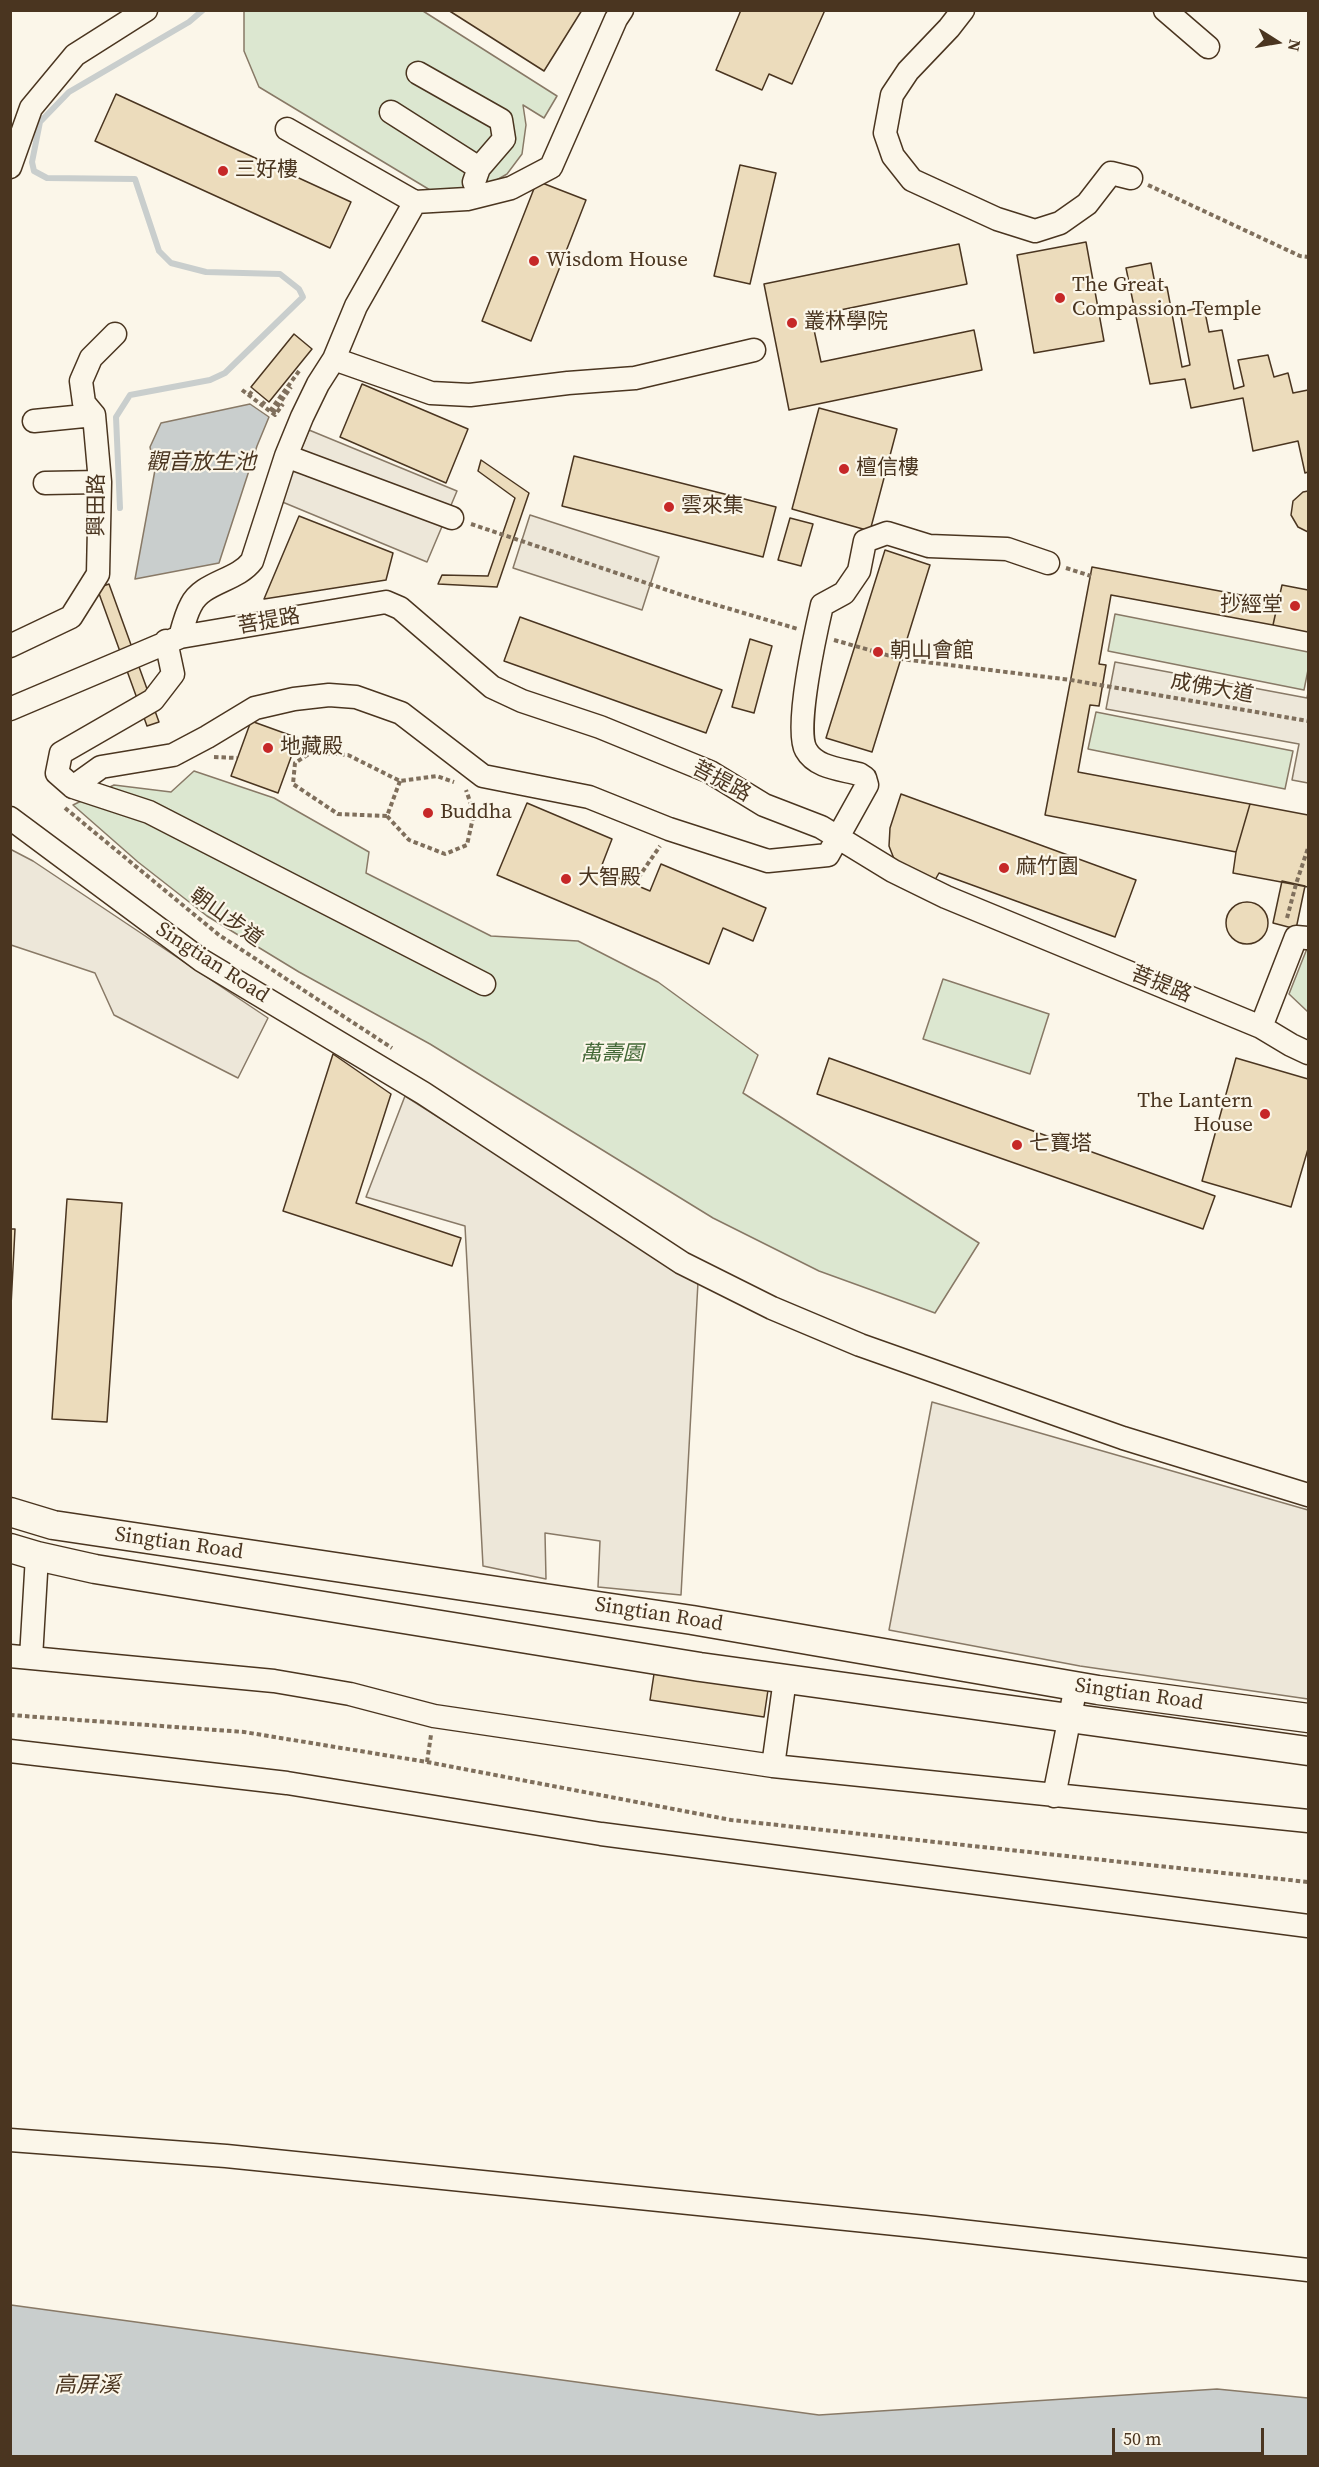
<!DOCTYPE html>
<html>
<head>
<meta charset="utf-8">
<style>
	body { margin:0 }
	#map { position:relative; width:1319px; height:2467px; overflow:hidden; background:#fbf6e9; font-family:"Source Serif 4",serif }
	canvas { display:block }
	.frame { position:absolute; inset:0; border:12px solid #4a3520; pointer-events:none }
	.north { position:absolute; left:1247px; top:12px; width:60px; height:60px; -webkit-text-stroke:4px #fbf6e9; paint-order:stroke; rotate:101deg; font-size:16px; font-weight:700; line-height:24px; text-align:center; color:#4a3520 }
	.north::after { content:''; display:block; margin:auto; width:21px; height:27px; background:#4a3520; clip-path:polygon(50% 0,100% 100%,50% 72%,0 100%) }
	.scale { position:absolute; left:1112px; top:2428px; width:152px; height:27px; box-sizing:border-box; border:3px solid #4a3520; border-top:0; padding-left:8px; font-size:18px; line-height:21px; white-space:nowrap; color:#4a3520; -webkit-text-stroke:4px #fbf6e9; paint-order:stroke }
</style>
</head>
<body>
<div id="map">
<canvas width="1319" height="2467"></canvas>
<div class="frame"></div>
<div class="north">N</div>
<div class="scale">50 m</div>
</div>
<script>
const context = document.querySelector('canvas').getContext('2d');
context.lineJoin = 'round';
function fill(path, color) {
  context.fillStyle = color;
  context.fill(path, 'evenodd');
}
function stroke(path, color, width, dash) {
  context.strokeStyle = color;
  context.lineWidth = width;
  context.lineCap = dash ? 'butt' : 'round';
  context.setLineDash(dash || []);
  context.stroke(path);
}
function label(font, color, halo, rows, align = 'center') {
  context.font = font + ' "Source Serif 4","Noto Sans TC",serif';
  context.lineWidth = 4.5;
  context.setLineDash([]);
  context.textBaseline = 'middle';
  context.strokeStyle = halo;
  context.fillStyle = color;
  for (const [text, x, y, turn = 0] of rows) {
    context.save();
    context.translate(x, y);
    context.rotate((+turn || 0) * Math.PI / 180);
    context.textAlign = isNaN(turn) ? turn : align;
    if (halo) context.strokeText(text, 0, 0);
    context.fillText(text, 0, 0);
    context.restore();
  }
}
const green = new Path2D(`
	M244,10l179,1 134,85 -13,22 -21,-13 3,20 -4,29 -15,20 -24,14 -48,5 -176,-106 -15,-36z
	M1115,614l193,38v18l-4,20 -196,-39z
	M1096,712l197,39 -8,38 -197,-40z
	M194,771l80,27 95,54 -3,21 125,63 87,5 80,41 100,73 -15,38 236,150 -44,70 -116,-42 -106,-53 -283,-174 -131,-72 -92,-56 -69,-54 -65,-57 41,-20 57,7z
	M1308,946v66l-19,-18z
	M943,979l106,35 -19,60 -107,-35z`);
fill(green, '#dce7d0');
stroke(green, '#887966', 1.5);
const parking = new Path2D(`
	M309,430l148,61 -30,71 -147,-61z
	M530,515l129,42 -17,53 -129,-42z
	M1115,662l192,36 1,-5v90l-16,-3 7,-36 -193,-35z
	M10,849l23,12 235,157 -30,60 -124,-63 -19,-42 -84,-28z
	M405,1096l293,186 -17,313 -83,-8 2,-46 -55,-8 1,46 -63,-13 -18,-340 -99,-29z
	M932,1402l376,108v189l-228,-33 -191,-36z`);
fill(parking, '#ede7d9');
stroke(parking, '#887966', 1.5);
const water = new Path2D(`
	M250,404l19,13 -12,29 -38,117 -84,16 20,-109 -5,-23 11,-24z
	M11,2305l808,110 398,-26 91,9v58h-1297z`);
fill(water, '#c9cecd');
stroke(water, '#887966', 1.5);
stroke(new Path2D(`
	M120,508l-4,-91 14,-22 80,-15 15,-7 78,-76 -4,-8 -19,-15 -74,-2 -35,-9 -12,-12 -24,-72 -88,-1 -13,-7 -2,-9 8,-40 29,-30 120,-70 14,-12`), '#c9cecd', 6);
const building = new Path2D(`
	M448,10h134l-38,61z
	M741,10h84l-33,74 -23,-10 -7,16 -46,-20z
	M116,94l235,108 -21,46 -235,-107z
	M740,165l36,8 -26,111 -36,-8z
	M537,181l49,19 -55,141 -49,-20z
	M1086,242l18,99 -70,12 -17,-98z
	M959,244l8,40 -156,32 10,46 153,-32 8,40 -193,40 -25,-126z
	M1151,263l5,26 11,-2 15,80 8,-2 -10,-53 24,-5 5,25 13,-2 12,59 10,-3 -6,-26 30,-5 6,22 14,-4 5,20 15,-3v82l-3,1 -7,-32 -45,10 -10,-53 -52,10 -6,-29 -35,5 -24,-116z
	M294,334l18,15 -43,53 -18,-15z
	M362,384l106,45 -22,54 -106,-46z
	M819,408l78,21 -27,102 -78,-22z
	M574,456l202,51 -13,50 -201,-51z
	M481,460l48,33 -32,94 -59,-3 4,-9 46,1 27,-78 -37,-27z
	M1308,491v41l-10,-5 -7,-12 2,-14 10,-9z
	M299,516l94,37 -7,27 -122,19z
	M790,518l23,6 -12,42 -23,-6z
	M885,550l45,15 -58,187 -46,-14z
	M1092,567l186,35 -5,23 -162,-30 -12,69 7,1 -7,41 -9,-1 -12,67 172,32 -14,48 -191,-37z
	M109,584l50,138 -12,4 -50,-138z
	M1282,585l26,5v42l-35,-7z
	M520,617l202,73 -16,43 -202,-72z
	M750,639l22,7 -18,67 -22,-6z
	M251,721l47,17 -20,55 -47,-17z
	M901,794l235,86 -21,57 -176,-64 -4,7 -39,-16 -7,-18 1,-18z
	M527,803l85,36 -12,31 50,21 11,-27 105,44 -13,33 -30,-13 -14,36 -212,-89z
	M1250,804l58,11v72l-75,-14 3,-21z
	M1282,881l23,5 -9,43 -23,-6z
	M1226 923a21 21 0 1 1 42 0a21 21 0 1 1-42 0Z
	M333,1054l58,40 -35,109 105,35 -9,28 -169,-55z
	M829,1058l386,138 -12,33 -386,-135z
	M1236,1058l72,21v70l-17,58 -89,-26z
	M67,1199l55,4 -15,219 -55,-3z
	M10,1229h5l-5,96z
	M654,1674l114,16 -4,27 -114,-17z`);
fill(building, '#ecdcbc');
stroke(building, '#4a3520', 1.5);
const minor = new Path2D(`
	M963,10l-14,18 -41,43 -16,24 -7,38 8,23 19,24 85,39 38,12 25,-8 27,-19 24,-31 20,5
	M1165,10l43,37
	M418,73l83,47 3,19 -25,29
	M391,112l88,56 -5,14
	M287,129l128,73
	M10,167l21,-59 44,-53 71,-45
	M334,359l97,34 39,2 98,-12 67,-5 119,-28
	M34,421l60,-6
	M286,456l166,62
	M45,483l55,-1
	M180,637c3,-11 6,-23 11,-32 11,-23 46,-24 61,-44l34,-105 16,-39 16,-33 16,-25 22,-53 59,-104 52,-3 44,-11 40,-21 65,-148 6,-9
	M166,641l7,33 -20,26 -92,53 -4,20 16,14 28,-20 72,-12 34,-18 48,-29 39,-9 35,-4 27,2 45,16 82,63 106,21 80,32 99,32 60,-6 39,-70 -2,-7 -6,-4c-18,-5 -43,-6 -53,-24 -12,-21 10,-119 16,-145l22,-12 15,-22 6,-30 22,-8 42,13 78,3 41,14
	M10,646l61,-29 27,-43 2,-92 -6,-67 -10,-12 -3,-22 10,-23 24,-24
	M10,709l170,-72 206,-35 14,6 92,79 30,14 78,26 110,45 54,33 57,22 72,44 53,26 315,130 30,18 17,8
	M73,787l76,25 335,172
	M10,818l191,142 222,133 259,170 90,45 88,37 263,93 185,57
	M1261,1027l35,-90 11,1
	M10,1656l264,25 76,13 84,22 339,50 535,55
	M31,1658l6,-102
	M10,1751l277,32 314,51 707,92
	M773,1766l12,-87
	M1054,1796l22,-110
	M10,2140l216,16 699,71 383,43`);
const major = new Path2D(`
	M10,1512l43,13 639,95 406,70 210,28
	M10,1548l27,8 58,13 605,98 608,84`);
stroke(minor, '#4a3520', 25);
stroke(major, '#4a3520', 31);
stroke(new Path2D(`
	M1148,185l152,71 8,1
	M242,390l33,25 8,-11
	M249,395l5,-6
	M262,405l4,-5
	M270,411l29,-40
	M273,413l18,-26
	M471,524l208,70 119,35
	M1066,568l25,8
	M834,640l67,19 170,21 237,41
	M214,757l23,1
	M400,781l-13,35 -49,-2 -45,-30 2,-21 17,-11 36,3 52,26 37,-5 17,6
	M65,808l154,127 173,113
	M387,816l22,24 36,14 22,-9 7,-32 -8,-23
	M634,884l26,-38
	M1287,918l9,-34 12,-36
	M10,1715l234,17 183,30 304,58 577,62
	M427,1762l4,-27`), '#7f6f5c', 4, [4.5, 3]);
stroke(minor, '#fbf6e9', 22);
stroke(major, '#fbf6e9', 28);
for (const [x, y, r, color] of [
	[223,171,6,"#c62828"],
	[534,261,6,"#c62828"],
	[1060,298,6,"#c62828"],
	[792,323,6,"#c62828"],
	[844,469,6,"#c62828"],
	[669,507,6,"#c62828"],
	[1295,606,6,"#c62828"],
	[878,652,6,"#c62828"],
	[268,748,6,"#c62828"],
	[428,813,6,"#c62828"],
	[1004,868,6,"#c62828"],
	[566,879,6,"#c62828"],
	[1265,1114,6,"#c62828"],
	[1017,1145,6,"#c62828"]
]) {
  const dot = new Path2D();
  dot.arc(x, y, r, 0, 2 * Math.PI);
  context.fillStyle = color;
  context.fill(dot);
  stroke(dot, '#fbf6e9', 2);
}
label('21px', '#4a3520', '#fbf6e9', [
	["三好樓",235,171],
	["Wisdom House",546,261],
	["The Great",1072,286],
	["Compassion Temple",1072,310],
	["叢林學院",804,323],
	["檀信樓",856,469],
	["雲來集",681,507],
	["抄經堂",1283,606,"right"],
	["朝山會館",890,652],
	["地藏殿",280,748],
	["Buddha",440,813],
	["麻竹園",1016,868],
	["大智殿",578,879],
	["The Lantern",1253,1102,"right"],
	["House",1253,1126,"right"],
	["七寶塔",1029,1145]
], 'left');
label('21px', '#4a3520', '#fbf6e9', [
	["興田路",98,505,-90],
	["菩提路",269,622,-10],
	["成佛大道",1212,689,10],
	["菩提路",721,782,28],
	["朝山步道",226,918,36],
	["Singtian Road",212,963,33],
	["菩提路",1161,985,22],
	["Singtian Road",179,1544,8],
	["Singtian Road",659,1615,9],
	["Singtian Road",1139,1695,8]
]);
label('italic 21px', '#436837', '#fbf6e9', [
	["萬壽園",612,1055]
]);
label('italic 22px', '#4a3520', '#fbf6e9', [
	["觀音放生池",201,463],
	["高屏溪",87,2386]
]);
</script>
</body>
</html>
